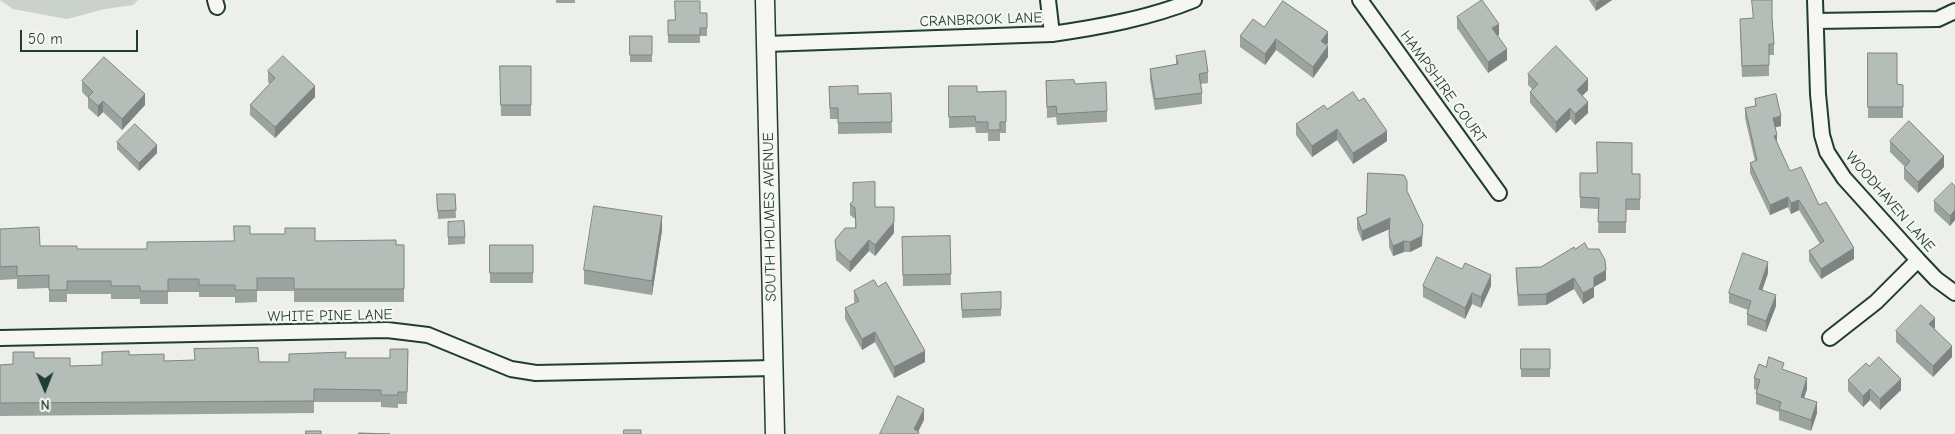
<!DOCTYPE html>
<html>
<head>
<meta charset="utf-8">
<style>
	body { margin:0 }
	#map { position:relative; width:1955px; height:434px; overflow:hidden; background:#edefea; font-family:"Comic Neue",sans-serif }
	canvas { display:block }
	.north { position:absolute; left:20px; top:364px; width:50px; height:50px; -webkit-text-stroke:4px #f6f6f2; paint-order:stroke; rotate:179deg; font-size:14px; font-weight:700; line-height:20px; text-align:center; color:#1f3d34 }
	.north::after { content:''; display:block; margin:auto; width:18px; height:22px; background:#1f3d34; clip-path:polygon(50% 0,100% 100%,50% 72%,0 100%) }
	.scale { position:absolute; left:20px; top:30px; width:118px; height:22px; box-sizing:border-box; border:2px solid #1f3d34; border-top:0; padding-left:6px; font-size:15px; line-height:18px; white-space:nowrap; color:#1f3d34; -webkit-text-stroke:4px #f6f6f2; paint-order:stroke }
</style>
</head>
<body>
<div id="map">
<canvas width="1955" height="434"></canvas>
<div class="north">N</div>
<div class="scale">50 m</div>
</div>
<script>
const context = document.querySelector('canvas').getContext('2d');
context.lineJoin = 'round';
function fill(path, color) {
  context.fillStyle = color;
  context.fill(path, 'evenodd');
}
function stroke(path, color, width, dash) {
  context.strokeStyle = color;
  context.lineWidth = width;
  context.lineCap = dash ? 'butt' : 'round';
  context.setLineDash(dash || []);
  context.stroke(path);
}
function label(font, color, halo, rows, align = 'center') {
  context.font = font + ' "Comic Neue",sans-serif';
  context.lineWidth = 4.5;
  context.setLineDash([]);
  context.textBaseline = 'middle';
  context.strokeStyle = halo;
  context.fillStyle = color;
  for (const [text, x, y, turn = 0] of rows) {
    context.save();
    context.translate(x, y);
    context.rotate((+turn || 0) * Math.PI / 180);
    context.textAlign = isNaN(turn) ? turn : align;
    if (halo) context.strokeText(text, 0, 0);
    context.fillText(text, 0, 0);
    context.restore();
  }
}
fill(new Path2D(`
	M0,0h138l-5,5 -28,4 -38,10 -54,-10z`), '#cbd2cc');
const minor = new Path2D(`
	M215,0l2,7
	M1048,0l4,34
	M1360,0l139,193
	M1815,0l3,94 4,41 5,17 17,26 74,82 18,19 19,14
	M1816,21l122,-2 17,-8
	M766,44l286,-10c48,-7 98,-16 142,-34
	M0,338l387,-8 41,5 83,34 25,4 237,-5
	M1830,338l46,-36 42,-42`);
const tertiary = new Path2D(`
	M765,0l10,434`);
stroke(minor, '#1f3d34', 18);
stroke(tertiary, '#1f3d34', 21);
stroke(minor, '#f6f6f2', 14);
stroke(tertiary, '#f6f6f2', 18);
fill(new Path2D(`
	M556,0h19v3h-19z
	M1589,0h23l-16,11z
	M700,13h7v23h-7v7h-32v-23h7z
	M1457,17l42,18 -1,1 9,24 -19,13 -31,-45z
	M1772,18l2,26v11h-5v21l-27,1 -2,-47z
	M1264,27l64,16 -2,2 2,12 -15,21 -37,-28 -11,15 -25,-18v-11z
	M630,36h22v26h-22z
	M1868,53l29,31 6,1v33h-35z
	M1176,56l32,16v11l-7,1 1,9v11l-47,6 -5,-30v-11l26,-5z
	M500,66h31v50h-30z
	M268,71l47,26 -40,41 -25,-23v-10l20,-21 -2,-2z
	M1528,74l60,16 -6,6 6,17 -13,12 -5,-6 -14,14 -26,-30v-11l2,-3 -4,-4z
	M82,81l63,24 -23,25 -19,-18 -5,5 -10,-9v-10l-6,-6z
	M1046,81l29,3 32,27v11l-50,3 -1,-8 -9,1z
	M949,86l28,6 29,-1v42h-6v8h-12v-8h-12l-1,-6 -26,1z
	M829,87l29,7 33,-1 1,40 -54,1v-15h-8z
	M1755,99l26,27 -6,1 2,16 13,28 29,34 35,54 -33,20 -12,-18v-10l11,-7 -21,-34 -8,4 -3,-7 -18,8 -20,-42v-10l5,-2 -10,-43v-10l10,-2z
	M1327,109l60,32 -34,23 -16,-24 -25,17 -16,-22v-11z
	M1890,141l54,26 -26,26 -14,-14v-11l1,-1 -15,-15z
	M117,142l40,11 -18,18 -22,-22z
	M1580,173l60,1v36h-14v23h-28l1,-24 -19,-1z
	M1955,186v34l-5,6 -16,-15v-10z
	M1407,192l15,54 -12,6h-6l-11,4 -4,-9v-18l-27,12 -5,-12v-11z
	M437,194h18l1,24 -18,1z
	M850,204l25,3 19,26 -19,23 -6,-5 -19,21 -14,-12 -1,-20 20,-12v-9l-5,-4z
	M448,222l17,15v7l-17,1z
	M0,229l40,17 37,3h70l87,-8 16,-7 65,7 89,4v57h-110v-11h-37v11l-22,1v-6h-36v-5h-31v12h-28v-5h-29v-5h-44v8h-18v-14l-32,1v-10l-17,1z
	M662,230l-10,65 -68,-11v-14z
	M950,236l1,49 -48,1 -1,-49z
	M490,245h43v38h-43z
	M1575,249l31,31 -12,7v10l-11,7 -9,-15 -28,16 -28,1 -2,-38 25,-1z
	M1768,273l-6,17 14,16 -10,26 -19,-7v-11l1,-4 -19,-7v-10z
	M1423,286h68l-10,22 -9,-4 -7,15 -42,-22z
	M878,287l47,75 -31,16 -19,-36 -13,8 -17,-31v-11l10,-5 -1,-2v-10z
	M1001,292v24l-39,2 -1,-24z
	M1935,329l17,28 -19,20 -37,-35v-11z
	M408,349l-1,55h-9v4l-17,-1v-5h-67v11l-314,3v-51l13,-1 21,-6 36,8 32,-1 27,-10 35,6 125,1 56,-4h45z
	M1521,349h29v28h-29z
	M1869,366l32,24 -21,20 -10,-10 -7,7 -15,-16v-11z
	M1766,367l18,3 23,19 -3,9 13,15 -6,18 -32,-11v-8l-23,-8v-11l1,-3 -3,-1v-11z`), '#9ba39e');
fill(new Path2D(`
	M1601,0h11l-16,11v-8z
	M1499,24v11l-7,4v-11z
	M1328,32v11l-7,9v-11z
	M1276,39v11l-11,15v-11z
	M1328,46v11l-15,21v-11z
	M1507,49v11l-19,13v-11z
	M1588,79v11l-11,11v-11z
	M315,86v11l-40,41v-11z
	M145,94v11l-23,25v-11z
	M103,101v11l-5,5v-11z
	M1588,102v11l-13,12v-11z
	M1570,108v11l-14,14v-11z
	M1781,116v10l-8,2v-10z
	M1337,129v11l-25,17v-11z
	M1387,131v10l-34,23v-11z
	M1777,135v10l-3,-9z
	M157,145v8l-18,18v-8z
	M1944,156v11l-26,26v-11z
	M1788,197v10l-18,8v-10z
	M1799,200v10l-8,4v-11z
	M1955,210v10l-5,6v-10z
	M662,216v14l-10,65v-14z
	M1390,218v11l-28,12v-10z
	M894,222v11l-19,23v-11z
	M1423,225l-1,21 -12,6v-10z
	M869,240v11l-19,21v-10z
	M1404,241v11l-11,4v-10z
	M1854,248v11l-33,20v-10z
	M1768,262v11l-9,27v-11z
	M1606,270v10l-12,7v10l-11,7v-11l11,-16z
	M1491,275v11l-10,22v-11z
	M1574,278v11l-28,16v-11z
	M1472,293v11l-7,15v-11z
	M1776,295v11l-10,26v-11z
	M1935,318v11l-6,-5z
	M875,332v10l-13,8v-11z
	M1952,346v11l-19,20v-11z
	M925,351v11l-31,16v-11z
	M1807,378v11l-6,19v-11z
	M1901,379v11l-21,20v-11z
	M1870,389v11l-7,7v-11z
	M1817,402v11l-6,18v-11z
	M924,409v11l-7,14 -3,-5z`), '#7e8481');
const building = new Path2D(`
	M1482,0l17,24 -7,4 15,21 -19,13 -31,-45z
	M1594,0h7l-5,3z
	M1752,0h20v18l2,26h-5v21l-27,1 -2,-47 13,-1z
	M675,1h25v12h7v15h-7v7h-32v-15h7z
	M1283,1l45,31 -7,9 7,5 -15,21 -37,-28 -11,15 -25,-18 13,-17 11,8z
	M630,36h22v19h-22z
	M1556,46l32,33 -11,11 11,12 -13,12 -5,-6 -14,14 -26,-30 8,-8 -10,-10z
	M1205,51l3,21 -9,2 3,19 -47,6 -5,-30 28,-5 -2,-8z
	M1868,53h29v31l6,1v22h-35z
	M283,56l32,30 -40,41 -25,-22 25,-27 -7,-7z
	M104,57l41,37 -23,25 -19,-18 -5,5 -10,-9 5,-5 -11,-11z
	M500,66h31v39h-30z
	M1074,80l1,4 31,-2 1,29 -50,3 -1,-8 -9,1 -1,-26z
	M858,86v8l33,-1 1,29 -54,1v-15h-8l-1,-21z
	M949,86h28v6l29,-1v31h-6v8h-12v-8h-12l-1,-6 -26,1z
	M1353,92l6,9 5,-3 23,33 -34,22 -16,-24 -25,17 -16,-22 28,-19 3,4z
	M1776,94l5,22 -8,2 4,17 -3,1 16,35 11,-4 18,38 7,-3 28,46 -33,21 -12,-18 15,-10 -25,-41 -8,3 -3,-6 -18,8 -20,-42 7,-3 -12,-52 11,-2 -1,-7z
	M1909,121l35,35 -26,26 -14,-14 6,-7 -20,-20z
	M135,124l22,21 -18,18 -22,-21z
	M1597,142l35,1v31h8v25h-14v23h-28l1,-24 -19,-1v-24h17z
	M1368,173l36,2 3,6v10l16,34 -1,11 -12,6 -6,-1 -11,5 -4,-10 1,-18 -28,13 -5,-13 9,-4z
	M875,182v25h19v15l-19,23 -6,-5 -19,22 -14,-13 -1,-9 10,-12h11l-1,-20 -5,-4 3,-3v-18z
	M1952,183l3,3v24l-5,6 -16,-15z
	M437,194h18l1,16 -18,1z
	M594,206l68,10 -10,65 -68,-11z
	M464,221l1,16h-17v-15z
	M234,226h16v8h35v-6h30v13l81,-1v5h8v44h-110v-11h-37v12h-22v-5h-36v-6h-31v12h-28v-5h-29v-5h-44v9h-18v-15l-32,1v-10l-17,1v-38l39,-2 1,19h37v3h70v-7l87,-1z
	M950,236l1,38 -48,1 -1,-38z
	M1585,243l3,6h11l6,11 1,10 -12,7v10l-11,6 -9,-15 -28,16 -28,1 -2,-27 25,-1 33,-20 1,2z
	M490,245h43v28h-43z
	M1743,253l25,9 -9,27 17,6 -10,26 -19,-7 4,-13 -22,-8z
	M1437,257l25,12 3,-6 26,12 -10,22 -9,-4 -7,15 -42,-22z
	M874,280l4,7 8,-5 39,69 -31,16 -19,-35 -13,7 -17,-31 14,-7 -5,-10z
	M1001,292v17l-39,1 -1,-16z
	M1921,305l14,13 -6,6 23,22 -19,20 -37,-35z
	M258,348l1,14h30v-8l57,-2 -1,6h45v-9h18l-1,43h-9v3h-17v-5l-67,-1v12l-314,2v-38l13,-1v-12h21v6h36v8l32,-1v-13l27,-1v4l35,-1v7l31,-1 -1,-11z
	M1521,349h29v20h-29z
	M1769,357l15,6 -2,6 25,9 -6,19 16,5 -6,18 -32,-11 2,-7 -25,-9 4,-13 -6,-2 5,-14 7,3z
	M1879,357l22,22 -21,20 -10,-10 -7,7 -15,-16 18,-17 3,3z
	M898,396l26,13 -10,20 5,3 -1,2h-38z
	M624,430h17v4h-17z
	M306,431h15v3h-15z
	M359,433l31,1h-31z`);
fill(building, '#b4bdb8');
stroke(building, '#7e8481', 1);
label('15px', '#1f3d34', '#f6f6f2', [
	["CRANBROOK LANE",981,20,-2],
	["HAMPSHIRE COURT",1443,87,54],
	["WOODHAVEN LANE",1890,202,49],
	["SOUTH HOLMES AVENUE",770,217,-91],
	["WHITE PINE LANE",330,316,-1]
]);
</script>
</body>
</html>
